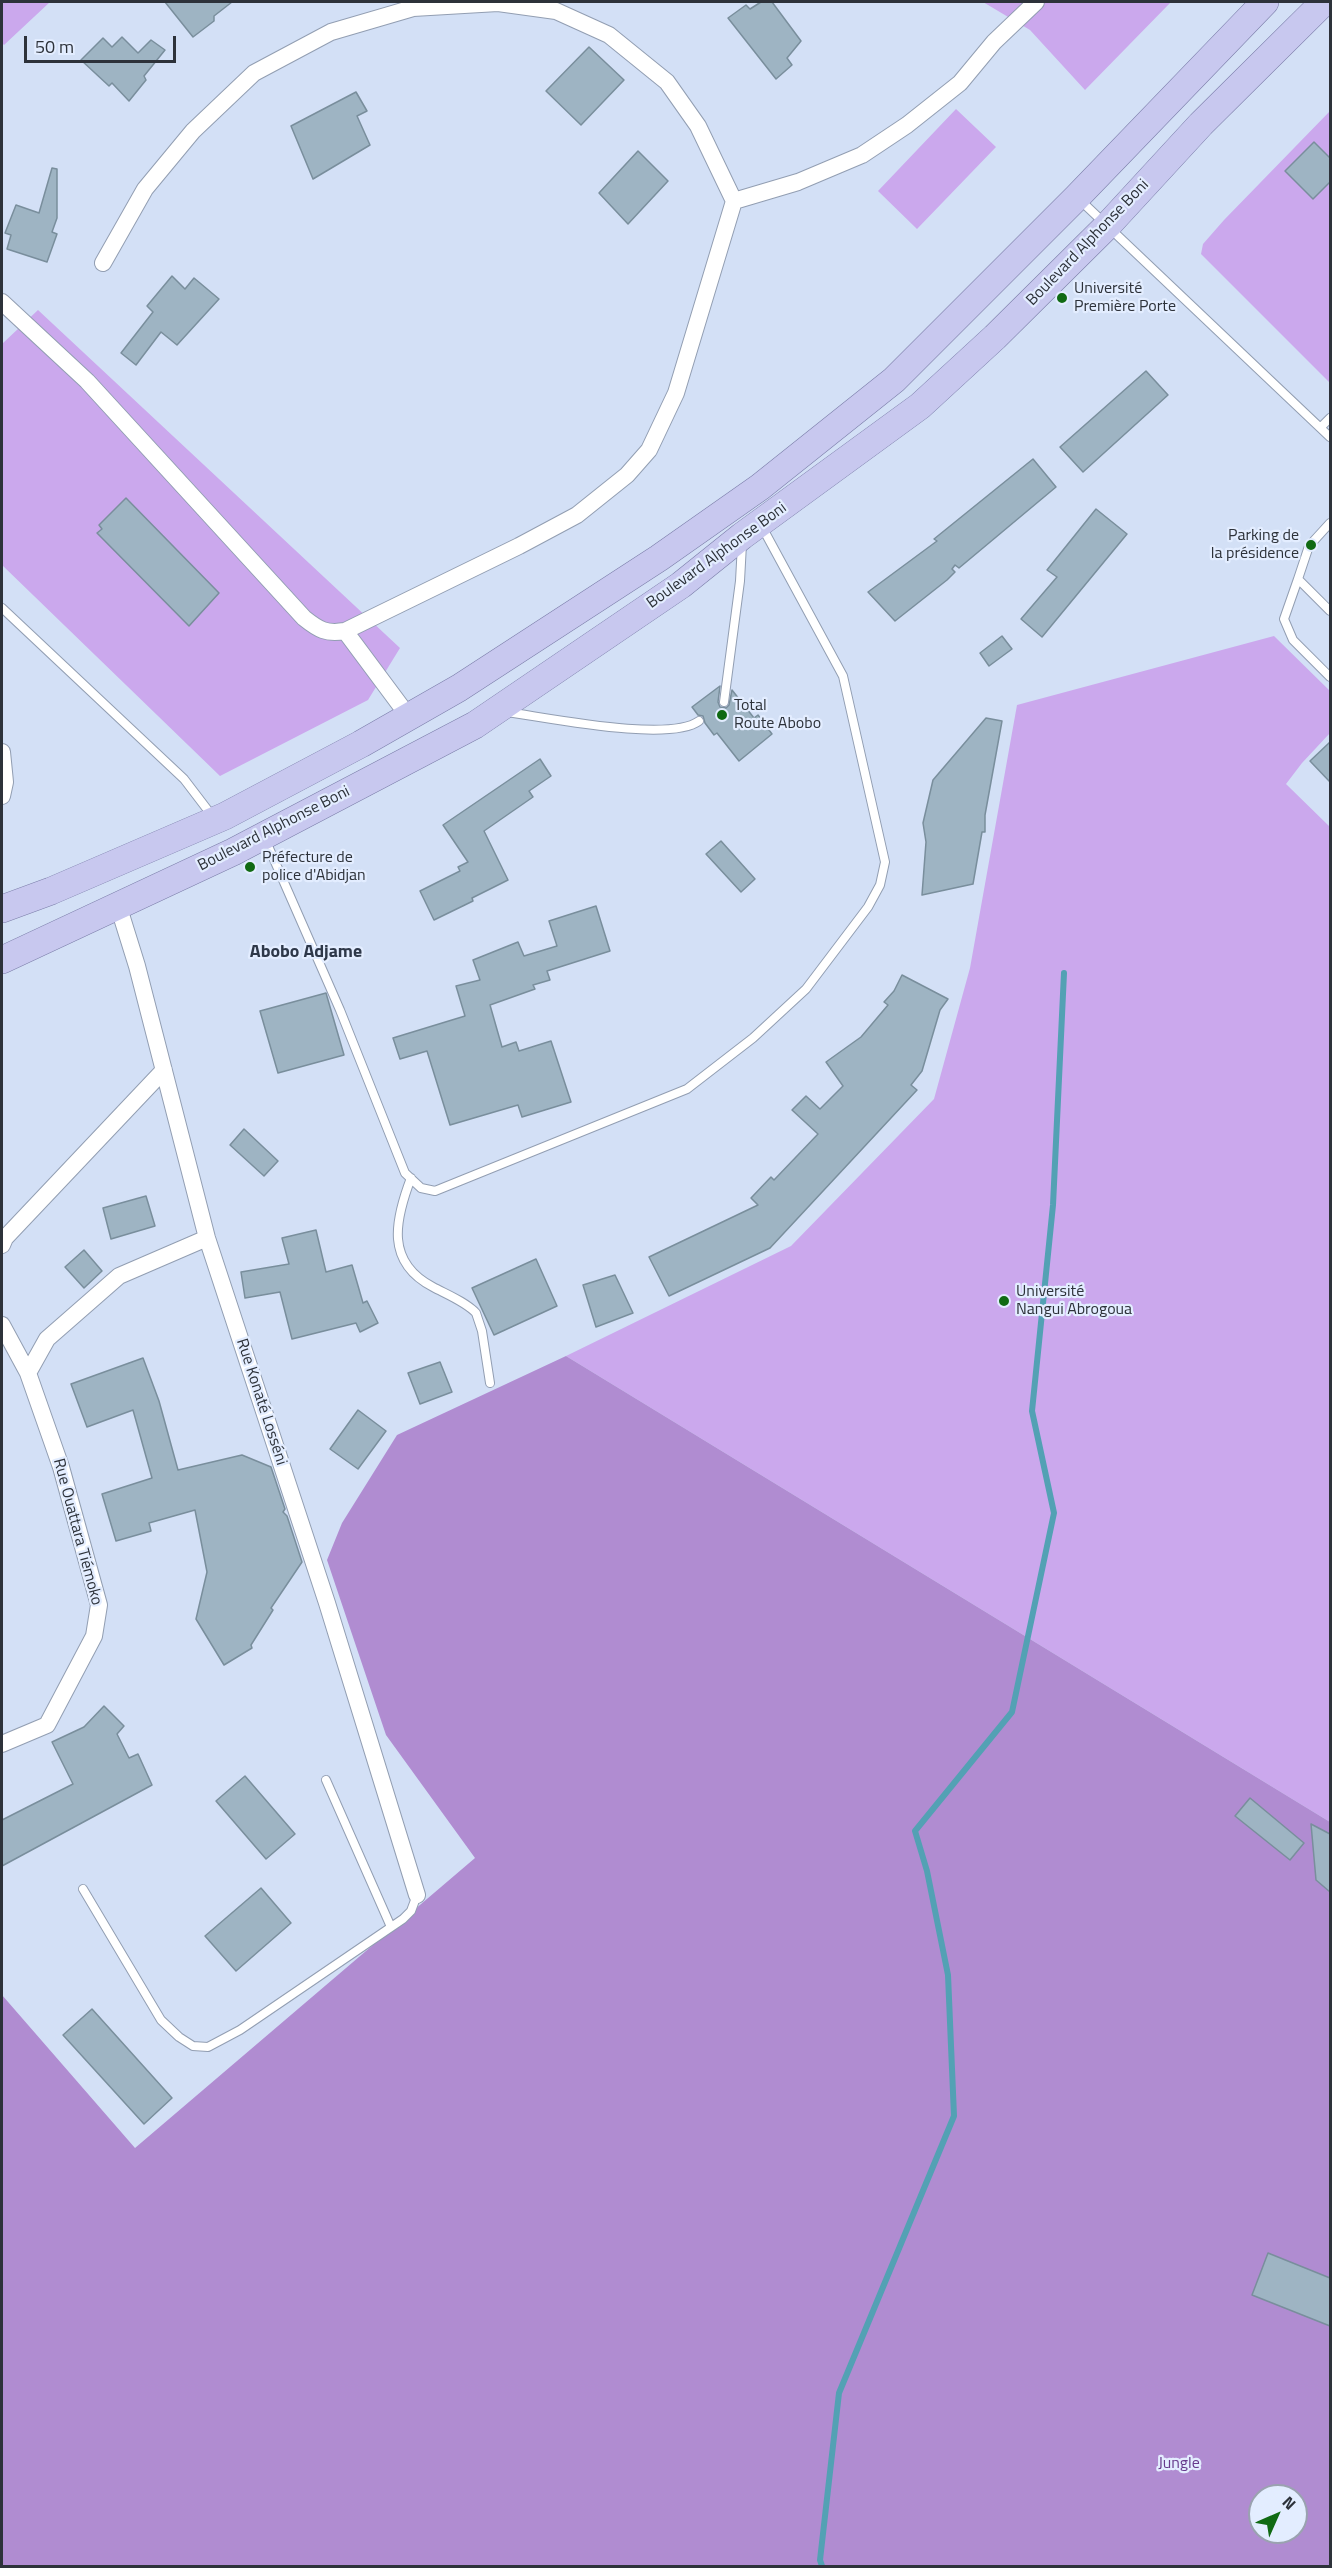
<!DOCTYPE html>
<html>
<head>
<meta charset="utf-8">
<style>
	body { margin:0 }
	#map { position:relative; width:1332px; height:2568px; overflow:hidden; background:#d3e0f6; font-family:"Titillium Web",sans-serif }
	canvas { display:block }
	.frame { position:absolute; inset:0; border:3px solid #2d323a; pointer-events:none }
	.north { position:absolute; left:1248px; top:2484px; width:60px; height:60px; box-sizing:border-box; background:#e3edff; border:2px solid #9aa2b0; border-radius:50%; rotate:45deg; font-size:16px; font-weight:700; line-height:24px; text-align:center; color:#2d323a }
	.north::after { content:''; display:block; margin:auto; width:21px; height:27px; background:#106a13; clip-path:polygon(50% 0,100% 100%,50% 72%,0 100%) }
	.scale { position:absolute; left:24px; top:36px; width:152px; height:27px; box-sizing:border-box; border:3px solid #2d323a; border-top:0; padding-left:8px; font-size:18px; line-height:21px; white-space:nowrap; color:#2d323a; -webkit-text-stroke:4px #e3edff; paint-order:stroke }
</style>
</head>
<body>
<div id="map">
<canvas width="1332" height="2568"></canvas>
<div class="frame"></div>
<div class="north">N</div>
<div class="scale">50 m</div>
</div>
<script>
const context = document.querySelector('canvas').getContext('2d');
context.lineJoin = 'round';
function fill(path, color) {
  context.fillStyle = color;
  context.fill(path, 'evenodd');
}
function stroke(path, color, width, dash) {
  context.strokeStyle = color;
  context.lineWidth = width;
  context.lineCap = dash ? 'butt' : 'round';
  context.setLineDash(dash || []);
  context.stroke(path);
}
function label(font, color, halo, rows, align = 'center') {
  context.font = font + ' "Titillium Web",sans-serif';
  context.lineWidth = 4.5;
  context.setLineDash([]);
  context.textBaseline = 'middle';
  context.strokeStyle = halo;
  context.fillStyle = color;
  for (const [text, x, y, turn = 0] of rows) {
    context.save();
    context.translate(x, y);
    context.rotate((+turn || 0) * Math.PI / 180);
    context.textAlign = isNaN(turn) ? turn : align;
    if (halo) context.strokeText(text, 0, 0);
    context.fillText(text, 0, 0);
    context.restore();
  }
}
fill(new Path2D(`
	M2,2h48l-46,43 -2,-2z
	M983,2h188l-86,88 -55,-60z
	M956,109l40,38 -79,82 -39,-38z
	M1330,111v272l-129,-129 2,-10 21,-24z
	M38,310l362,338 -32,52 -148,76 -218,-211v-221z
	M1274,636l56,55v42l-28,30 -16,21 44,43v995l-764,-466 225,-110 143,-147 36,-131 47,-263z`), '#cba8ed');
fill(new Path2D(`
	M566,1356l764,466v744h-1328v-571l133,153 340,-290 -89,-123 -59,-175 15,-37 55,-88zM1260,2496h36v36h-36z`), '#b08cd1');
stroke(new Path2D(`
	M822,2566l-2,-6 19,-167 115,-277 -6,-141 -21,-104 -12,-40 97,-119 42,-199 -22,-102 21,-206 11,-232`), '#53a1b4', 6);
const building = new Path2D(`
	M165,2h67l-18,14v5l-21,16z
	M761,2h11l29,39 -14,17 5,7 -16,14 -48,-61 18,-13 4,4z
	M122,37l16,16 13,-13 14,10 -21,26 2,4 -17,21 -17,-18 -3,3 -28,-26 22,-22 9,9z
	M589,47l35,33 -43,45 -35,-34z
	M356,92l11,19 -10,5 13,29 -57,34 -22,-53z
	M1314,142l16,16v24l-17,17 -28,-28z
	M638,151l30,30 -40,43 -29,-31z
	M52,168l5,1v49l-5,14 5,2 -10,28 -40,-13 4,-14 -6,-2 11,-28 23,8z
	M172,276l13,13 9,-11 25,21 -42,46 -16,-13 -25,33 -15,-12 32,-41 -6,-6z
	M1146,371l22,24 -85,77 -23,-25z
	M1033,459l23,28 -97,81 -4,-3 -3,4 3,3 -8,8 -52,41 -27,-29 69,-51 -3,-2z
	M126,498l93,95 -30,33 -92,-93 5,-4 -3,-4z
	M1096,509l31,25 -85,103 -21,-18 36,-42 -10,-7z
	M1002,636l10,13 -23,17 -9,-13z
	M720,686l-2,16 2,5 6,1 3,-3 3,-15 22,28 4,-3 14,19 -33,27 -22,-28 -3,2 -9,-12 -2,-7 -5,-1 -6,-8z
	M986,718l16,3 -17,94v17h-3l-9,52 -51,11 4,-53 -3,-19 10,-43z
	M1330,742v40l-20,-21z
	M540,759l11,17 -22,15 4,6 -49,34 24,49 -36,18 1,3 -39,19 -14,-29 40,-20 -2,-4 10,-5 -25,-37z
	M721,841l34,38 -14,13 -35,-38z
	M596,906l14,45 -63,20 3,9 -17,5 2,4 -45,16 12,42 14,-5 3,9 32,-10 20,61 -49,15 -4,-12 -68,20 -23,-74 -27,8 -7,-21 72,-22 -9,-30 24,-6 -7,-20 45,-18 6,14 33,-10 -8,-25z
	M902,975l46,24 -8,11 -18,61 -11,14 6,5 -147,158 -101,48 -20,-39 109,-52 -7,-7 20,-21 3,3 44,-46 -26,-24 14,-14 14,13 23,-23 -17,-24 35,-25 27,-32 -4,-3 10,-11z
	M326,993l18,62 -66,18 -18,-62z
	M244,1129l34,32 -14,15 -34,-31z
	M146,1196l9,30 -44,13 -8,-31z
	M316,1230l10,42 26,-7 11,38 4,-2 11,22 -18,9 -4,-9 -64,16 -12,-47 -35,6 -4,-26 48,-8 -7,-26z
	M84,1250l18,21 -18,17 -19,-21z
	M536,1259l21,47 -63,29 -22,-47z
	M615,1275l18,38 -37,14 -13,-42z
	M143,1358l16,43 19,69 64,-15 29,12 14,42 -2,3 4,4 15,46 -31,46 2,2 -22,35 1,3 -28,17 -28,-46 11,-47 -12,-62 -46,13 2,8 -35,10 -14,-47 50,-16 -19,-68 -46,17 -16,-43z
	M440,1362l12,30 -32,12 -12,-31z
	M358,1410l28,21 -28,38 -28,-20z
	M104,1706l20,20 -7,8 12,24 9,-4 14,31 -150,81v-46l71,-36 -21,-42 32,-15z
	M245,1776l50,58 -29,25 -50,-58z
	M1250,1798l54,45 -14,17 -55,-44z
	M1311,1824l19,10v58l-14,-12z
	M261,1888l30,35 -55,48 -31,-35z
	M92,2009l80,89 -28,26 -81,-89z
	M1268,2253l62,25v48l-78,-31z`);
fill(building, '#9eb4c3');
stroke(building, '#798e9c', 1.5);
const lane = new Path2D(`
	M1080,200l250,237
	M1321,427l9,-9
	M1330,523l-21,23 -11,33 32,32
	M1298,579l-14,40 9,21 37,37
	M2,608l182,171 29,38
	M724,702l16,-121 2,-37
	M506,712c39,5 163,31 193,9
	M265,839l75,171 65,163 16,15 14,3 252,-102 66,-51 53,-49 62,-82 12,-22 5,-23 -42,-186 -82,-151
	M411,1178c-16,42 -26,84 22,109 13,7 33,15 43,26l6,18 8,52
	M326,1780l65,147
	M83,1889l78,131 18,17 14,9 15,1 32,-17 163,-111 8,-8 6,-16`);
const street = new Path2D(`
	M734,201l64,-19 64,-27 45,-30 53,-42 34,-41 42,-40
	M2,302l85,79 217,237c15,12 22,16 41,13l174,-85 58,-31 50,-40 22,-25 27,-57 58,-192 -36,-75 -31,-44 -58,-47 -53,-24 -58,-8 -85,5 -82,24 -77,41 -61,58 -48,58 -42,74
	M345,631l64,86
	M2,752l3,30 -3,14
	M118,905l19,61 70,272 120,365 90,292
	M2,1245l3,-7 159,-168
	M2,1325l26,48 33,94 38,138 -5,31 -47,89 -45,19
	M28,1373l19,-34 72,-63 88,-38`);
const primary = new Path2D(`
	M2,909l49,-18 174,-75 136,-72 98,-56 200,-130 101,-71 134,-107 183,-183 188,-195
	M2,960l231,-108 242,-127 206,-140 61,-49 178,-130 75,-69 113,-112 93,-101 123,-122`);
stroke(lane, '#929eb2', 10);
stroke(street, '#929eb2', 18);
stroke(primary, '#7a7ca8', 28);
stroke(lane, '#fff', 8);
stroke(street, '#fff', 16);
stroke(primary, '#c8c8ef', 27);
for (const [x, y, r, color] of [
	[1062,298,6,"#106a13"],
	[1311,545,6,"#106a13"],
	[722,715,6,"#106a13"],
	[250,867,6,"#106a13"],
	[1004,1301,6,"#106a13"]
]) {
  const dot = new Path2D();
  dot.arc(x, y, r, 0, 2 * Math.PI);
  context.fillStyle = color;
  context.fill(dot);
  stroke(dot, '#e3edff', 2);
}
label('16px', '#2d323a', '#e3edff', [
	["Boulevard Alphonse Boni",1088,243,-46],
	["Boulevard Alphonse Boni",717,556,-36],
	["Boulevard Alphonse Boni",274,829,-27],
	["Rue Konaté Losséni",261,1402,72],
	["Rue Ouattara Tiémoko",77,1532,75]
]);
label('16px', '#2d323a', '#e3edff', [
	["Université",1074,289],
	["Première Porte",1074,307],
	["Parking de",1299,536,"right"],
	["la présidence",1299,554,"right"],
	["Total",734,706],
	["Route Abobo",734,724],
	["Préfecture de",262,858],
	["police d'Abidjan",262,876],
	["Université",1016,1292],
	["Nangui Abrogoua",1016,1310]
], 'left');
label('16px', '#673a8c', '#e3edff', [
	["Jungle",1179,2464]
]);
label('bold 18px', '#2e3849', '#e3edff', [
	["Abobo Adjame",306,953]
]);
</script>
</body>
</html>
